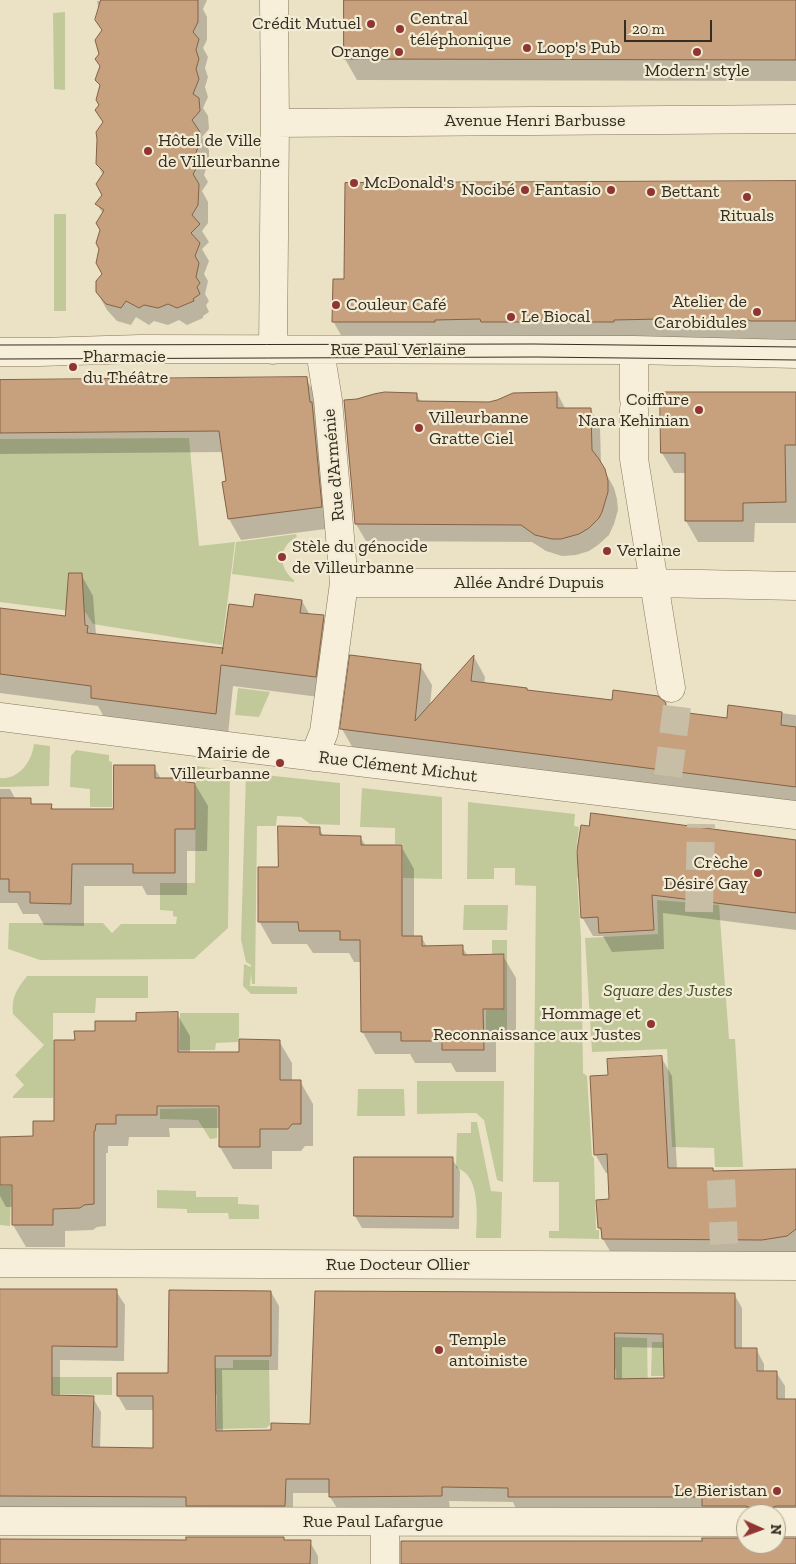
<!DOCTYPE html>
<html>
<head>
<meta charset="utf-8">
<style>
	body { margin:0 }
	#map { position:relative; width:796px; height:1564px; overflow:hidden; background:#ebe2c6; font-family:"Zilla Slab",serif }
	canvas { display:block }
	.north { position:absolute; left:736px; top:1504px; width:50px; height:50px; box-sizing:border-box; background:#f3ecd5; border:1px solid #a89f8d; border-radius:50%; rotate:92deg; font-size:14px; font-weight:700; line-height:20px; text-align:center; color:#372c20 }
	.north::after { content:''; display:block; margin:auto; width:18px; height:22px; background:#903531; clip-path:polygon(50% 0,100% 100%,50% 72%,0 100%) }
	.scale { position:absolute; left:624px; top:20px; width:88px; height:22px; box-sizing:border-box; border:2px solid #372c20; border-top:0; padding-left:6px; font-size:15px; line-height:18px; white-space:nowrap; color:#372c20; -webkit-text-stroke:4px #f3ecd5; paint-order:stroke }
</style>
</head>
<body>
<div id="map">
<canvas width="796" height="1564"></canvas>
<div class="north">N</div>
<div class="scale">20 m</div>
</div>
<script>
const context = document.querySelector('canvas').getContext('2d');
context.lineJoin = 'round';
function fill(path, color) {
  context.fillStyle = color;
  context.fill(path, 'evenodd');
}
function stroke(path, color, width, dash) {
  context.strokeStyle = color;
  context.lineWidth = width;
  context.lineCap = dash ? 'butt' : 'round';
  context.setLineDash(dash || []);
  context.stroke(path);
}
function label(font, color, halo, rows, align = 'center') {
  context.font = font + ' "Zilla Slab",serif';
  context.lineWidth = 4.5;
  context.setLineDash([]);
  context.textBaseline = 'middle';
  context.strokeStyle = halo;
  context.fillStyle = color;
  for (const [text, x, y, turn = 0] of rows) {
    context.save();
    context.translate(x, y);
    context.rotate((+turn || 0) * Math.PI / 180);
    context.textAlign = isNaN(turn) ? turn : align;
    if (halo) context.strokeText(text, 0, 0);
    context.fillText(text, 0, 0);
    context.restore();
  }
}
fill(new Path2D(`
	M65,12v78l-11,-1 -1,-76z
	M54,214h12v97h-12z
	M189,438l10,108 36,-4 -13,103 -129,-21 -7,-11 -86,-11v-163z
	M296,534l1,3c-19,9 -19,31 -3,43v2l-62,-8 4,-32z
	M238,688l32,4 -11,25 -24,-2z
	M34,744l16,2 -1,40 -49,1v-9c19,2 32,-17 34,-34z
	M76,750l33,5v6l3,1v45h-22v-18l-20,-2 1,-31z
	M196,766l34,5 -2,157 -34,31 -154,1 -32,-11 1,-26h94l9,10 9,-9h55l1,-7 -4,-1v-5l-13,-1v-27h35z
	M246,773l94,10v42l-30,-1 -9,-7 -24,-1 -1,10h-19l-2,158h-3l-1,-11 -1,13 47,1v7h-46l-8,-8 1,-22 7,3v-2l-5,-3 -5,-22z
	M362,788l80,9v82l-39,-1v-34h-8v-16l-35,-1z
	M468,802l107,12 -1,12 5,1 -3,26 3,2v22l-2,1 4,60 2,135 4,3 5,80 2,2 2,72h3v9l-50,-1v-7h10v-49h-26l3,-296 -21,-1v-17h-21v11h-27z
	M657,900l62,5 10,134h6l8,128h-28l-1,-19 -42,-1 -5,-98 -75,3 -7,-114 73,-4z
	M464,905h44l-1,25h-44z
	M492,940h15v93h-21v-23l19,-1v-55h-13z
	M27,976h121v22h-52l-1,15h-42v85h-40v-2l11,-11 -9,-10 29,-30 -31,-31c-2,-17 4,-25 14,-38z
	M180,1013h59v25h-1v4l-22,1 -1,7h-36z
	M417,1081h87l-1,101 -6,-2 -13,-60 -8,-7 -59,1z
	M358,1089h46l1,27h-48z
	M217,1108v30l-7,1 -12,-19 -38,-1v-10z
	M471,1122h6l14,69 11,1 -1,46h-25c1,-19 5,-65 -20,-70l1,-35h14z
	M0,1186h11l-1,40 -10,-1z
	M157,1190l39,1v6h42v7l21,1v14h-30l-1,-6h-41v-4l-30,-1z
	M612,1337l35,1 1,59 -31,-1 -1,-27 -3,-1z
	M652,1342h38l-21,34h-18z
	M233,1360h36l1,65 -4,3 -49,1v-34l-23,-1 11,-26h28z
	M50,1377h62v18l-112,-2z`), '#c1c99a');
fill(new Path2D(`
	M207,0l-4,9 4,8v23l-4,8 5,9 -3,11 3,9 -3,10 3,10 -5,11 5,8 1,13 -7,8 7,13v10l-5,15 4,7 -6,9 6,11v21l-6,8 7,11 -7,7 7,12 -5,13 4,7 -3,13 4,7 -3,4 3,7 -6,4v2l-16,7 -8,-5 -11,5 -14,-4 -5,4 -13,-8 -5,8 -14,-4 -10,-11 -10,-18 6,-18 -2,-44 2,-16 -6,-10 7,-9 -1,-20 -6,-11v-31l7,-11 -4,-17 1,-19 -4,-6 4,-13 -1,-13 3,-23 -6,-30z
	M345,0h451v81l-439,-1 -12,-21z
	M796,183v160l-450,1 -13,-23 12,-41z
	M306,379l13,21 14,128 -92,12 -12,-21 -2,-37 -4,-30 -223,2v-73z
	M557,393l9,17h25l9,17 1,37 13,24 3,11 1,11 -4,14 -5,11 -11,10 -9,6 -13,4 -14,1 -16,-5 -14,-9 -166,-1 -10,-17 60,-130 5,8 68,1z
	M796,393v130h-41l-1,19h-56l-12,-21v-48h-12l-12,-20z
	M81,574l12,22 3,39 126,14 32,-41 48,-7 8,14 13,2 12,21 -8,60 -94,-12 -5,48 -123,-15 -7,-13 -98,-13v-83l66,8z
	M474,657l11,20 -1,7 43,8 86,10 53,2 5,8 57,7 1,-13 67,9v91l-442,-56 -12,-21 78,-64 12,20 -2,21z
	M154,767l7,12 34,5 13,22 -1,45h-20v44h-40l-5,-9h-58v40l-40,-1 -6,-11h-15l-6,-11h-17v-114h10l6,11h14l3,5h18l3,5h61z
	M319,828l5,9h36l6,9h35l13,23v69h8l5,9h35l6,9h35l13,22v53h-20v41h-40l-5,-9h-36l-5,-9h-35l-13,-23 -1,-69h-7l-5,-9h-36l-6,-9h-35l-13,-23 21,-52z
	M796,841v89l-133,-17 1,36 -52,3 -9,-16h-10l-11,-19z
	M177,1014l13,22v17h50l39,-12 13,22v18h8l13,23v42h-8l-4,5h-29v18h-39l-13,-22v-19h-51l1,9h-41l-1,9h-20v7h-2v73l-9,1 -4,3 -28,1v16h-39l-13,-22v-18h-7l-6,-11v-54l34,-5 21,-15 21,-81 21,-9z
	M661,1057l11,19 5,93h36l1,3 82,-2v89l-182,-1 -11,-19v-5l-4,-6 11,-28 -1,-27h-3l-11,-19 14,-78z
	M452,1159l8,12 -1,58 -97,-1 -7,-12z
	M0,1290l116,1 9,14 -1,56 -64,-1v36l33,2 8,14 -1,37h55v-39h-29l-8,-14v-22h52l101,-82 8,14 -1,64h-56l1,62h49l39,-7 423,-131 8,14v41h14l8,15v8h12l9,14v14h11v120l-20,-6 -259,-3 -4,-9 -64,-1 1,9 -111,1 -9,-14v-4h-37v27l-293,-10zM622,1347l43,1v31l-43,1z
	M283,1538l2,4h25l8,14v8h-318v-22l187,-1z`), '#0003');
const building = new Path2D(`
	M101,0h97v22l-5,10 6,7 -3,11 3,9 -3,10 3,10 -6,15 6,4 1,13 -8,9 8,12v10l-6,16 5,6 -6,10 6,10 -1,21 -6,10 8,9 -9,9 9,10 -5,13 4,7 -3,14 4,6 -3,4 3,7 -7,5 1,2 -17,7 -9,-4 -10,4 -14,-3 -5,3 -13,-7 -5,7 -15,-4 -10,-12v-11l6,-7 -6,-11 3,-14 -3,-6 4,-13 -4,-7 8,-13 -9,-6 7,-9 -6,-11 8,-12 -8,-8 1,-25 -1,-7 7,-10 -8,-12 4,-5 -3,-5 4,-15 -5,-5 5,-14 -5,-7 4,-5 -4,-14 7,-10 -7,-10z
	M344,0h452v60l-452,-1z
	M796,181v140h-46l-1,-1 -45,-1v2l-44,1v-3l-46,1v2h-44l1,-2h-46v2h-44l-1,-3 -45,1v2h-103l1,-43h11l1,-96z
	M307,377l3,25h2l10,105 -94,12 -6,-37 4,-1 -7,-50 -219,2v-53z
	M385,392l32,1v8l72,1 8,-2 16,-7 44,-1v16h34l1,42 7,9 6,10 3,12v11l-6,20 -3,6 -10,10 -10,6 -18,5h-9l-17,-4 -14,-10 -166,-1 -11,-124 13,-1 17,-5z
	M660,392h136v53h-11l1,57 -43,1v18h-58v-68h-24z
	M69,573h13l3,52 3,1 -1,7 136,15 -1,6 7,-50 24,3 2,-13 47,6 -2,13 24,2 -8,62 -95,-12 -5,49 -125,-16v-12l-91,-12v-66l65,8z
	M350,655l71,9 -6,57 59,-66 -3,26 56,7v2l85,10 1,-10 45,6 8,7 -1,7 62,8 1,-13 54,7 -1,13 15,2v60l-456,-58z
	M114,765h41v13h27l4,4 9,1v46h-20v44h-42v-9h-61l-1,40 -41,-1v-11h-21v-13h-9v-81h31v6h21l-1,5h62z
	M591,813l205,27v73l-144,-18 2,35 -55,3 -1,-16 -17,1 -4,-67 4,-26 8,1z
	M278,826l42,1v8l41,1v9h41v91h20v10l41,-1v10l41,-1v55h-21l1,41h-42v-9h-41v-9h-40l-1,-92h-20v-9h-41l-1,-9h-40v-55h20z
	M178,1012v40h61v-13l41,1v40h21v44h-9l-4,5h-28v18h-41v-41h-62v9h-41v9h-20l-1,7h-1v73l-10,1 -4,3 -27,1v16h-41v-40h-12v-48l33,-1v-15h21v-81h21l-1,-9h21v-10h41v-8z
	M662,1056l6,112h45v3l83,-2v60l-9,7 -25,4 -160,-1 -1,-11h-3l-2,-28 13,-1 -2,-45 -13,1 -4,-79 18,-1 -1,-16z
	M354,1157h99v60l-99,-1z
	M0,1289h117v58l-65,-1v49l42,1 -2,51 61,1v-52h-36v-23h51l1,-83 102,1v65h-56l1,75 55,-1v-7l39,1 5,-133 420,2v55h22v23h20v28h19v107h-20l-8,3 -5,5h-4l-5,-5 -8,-3h-44v-9h-194v-9l-66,-1v9l-113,1v-18h-43l-1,27h-99v-9l-186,-1zM615,1333l48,1 1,44 -49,1z
	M186,1537h98v3h27l-1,24h-310v-25l186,1z
	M702,1538h44v6h30v-6h20v26h-395v-23h301z`);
fill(building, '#c7a17e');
stroke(building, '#836144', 1);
stroke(new Path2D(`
	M668,776l9,-70
	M699,912l2,-88
	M721,1180l3,64`), '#c7bea5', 28, [28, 14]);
const minor = new Path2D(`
	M275,123l521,-4
	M273,350l2,-227 -1,-123
	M0,352h39l101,-3 494,1 162,4
	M634,399v-49
	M634,409v50l37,229
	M344,583h310l142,3
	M0,717l235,30 561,68
	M314,757l10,-25 20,-149 -16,-183 -7,-43v-7
	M0,1263l796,3
	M0,1521l746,1
	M776,1522h20
	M385,1564v-42`);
stroke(minor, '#85755d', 29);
stroke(minor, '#f7efd9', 28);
stroke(new Path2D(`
	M0,345l534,-1 262,3
	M0,359l537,-2 259,3`), '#372c20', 1);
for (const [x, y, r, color] of [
	[371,24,5,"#903531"],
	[400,29,5,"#903531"],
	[527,48,5,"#903531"],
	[399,52,5,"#903531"],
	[697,52,5,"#903531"],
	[148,151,5,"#903531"],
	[354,183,5,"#903531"],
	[525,190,5,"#903531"],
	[611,190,5,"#903531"],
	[651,192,5,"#903531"],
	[747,197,5,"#903531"],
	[336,305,5,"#903531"],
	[757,312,5,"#903531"],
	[511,317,5,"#903531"],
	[73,367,5,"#903531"],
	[699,410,5,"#903531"],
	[419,428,5,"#903531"],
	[607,551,5,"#903531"],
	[282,557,5,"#903531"],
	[280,763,5,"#903531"],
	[758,873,5,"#903531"],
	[651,1024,5,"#903531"],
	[439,1350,5,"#903531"],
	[777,1491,5,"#903531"]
]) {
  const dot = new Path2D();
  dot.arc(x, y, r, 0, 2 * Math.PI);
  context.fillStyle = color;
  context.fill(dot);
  stroke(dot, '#f3ecd5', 2);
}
label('18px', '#372c20', '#f3ecd5', [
	["Central",410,19],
	["téléphonique",410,40],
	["Crédit Mutuel",361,24,"right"],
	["Loop's Pub",537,48],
	["Orange",389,52,"right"],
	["Modern' style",697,71,"center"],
	["Hôtel de Ville",158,141],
	["de Villeurbanne",158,162],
	["McDonald's",364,183],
	["Nocibé",515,190,"right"],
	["Fantasio",601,190,"right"],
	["Bettant",661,192],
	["Rituals",747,216,"center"],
	["Atelier de",747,302,"right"],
	["Carobidules",747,323,"right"],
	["Couleur Café",346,305],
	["Le Biocal",521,317],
	["Pharmacie",83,357],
	["du Théâtre",83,378],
	["Coiffure",689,400,"right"],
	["Nara Kehinian",689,421,"right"],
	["Villeurbanne",429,418],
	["Gratte Ciel",429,439],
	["Stèle du génocide",292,547],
	["de Villeurbanne",292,568],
	["Verlaine",617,551],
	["Mairie de",270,753,"right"],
	["Villeurbanne",270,774,"right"],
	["Crèche",748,863,"right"],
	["Désiré Gay",748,884,"right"],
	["Hommage et",641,1014,"right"],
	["Reconnaissance aux Justes",641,1035,"right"],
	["Temple",449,1340],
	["antoiniste",449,1361],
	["Le Bieristan",767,1491,"right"]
], 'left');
label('18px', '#372c20', '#f3ecd5', [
	["Avenue Henri Barbusse",535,121],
	["Rue Paul Verlaine",398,350],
	["Rue d'Arménie",334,465,-95],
	["Allée André Dupuis",529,583],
	["Rue Clément Michut",398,767,7],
	["Rue Docteur Ollier",398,1265],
	["Rue Paul Lafargue",373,1522]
]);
label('italic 18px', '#455228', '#f3ecd5', [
	["Square des Justes",668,991]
]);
</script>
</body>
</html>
